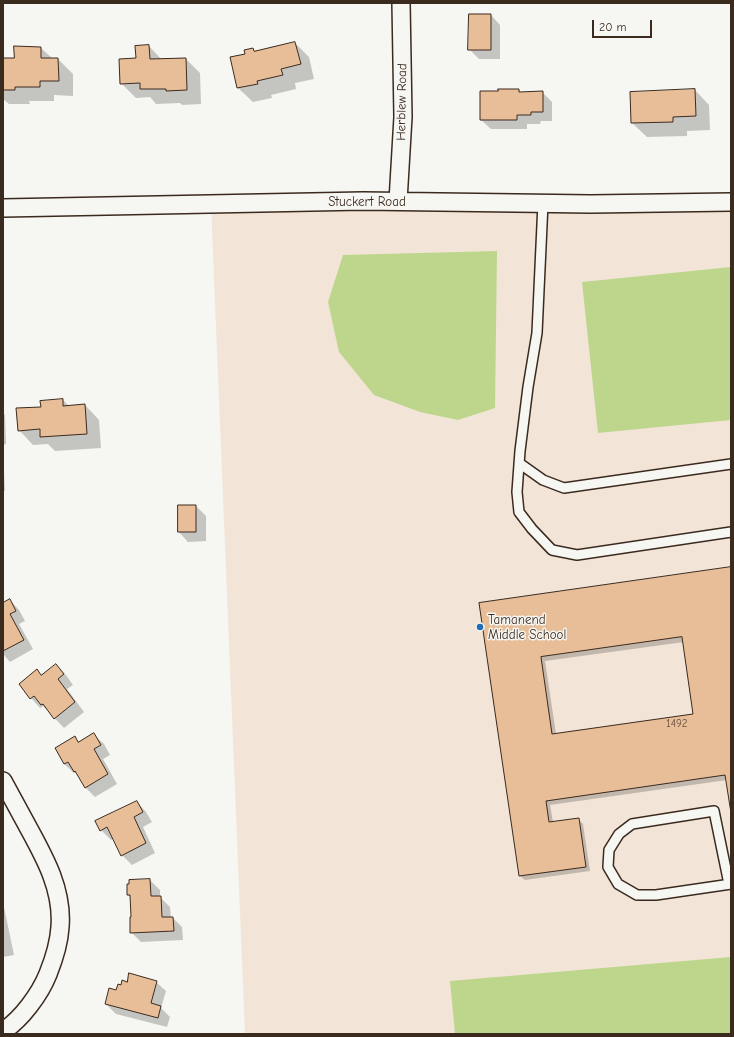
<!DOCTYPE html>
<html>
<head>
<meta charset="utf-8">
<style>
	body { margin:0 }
	#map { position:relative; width:734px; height:1037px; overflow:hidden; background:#f6f6f2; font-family:"Comic Neue",sans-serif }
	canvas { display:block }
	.frame { position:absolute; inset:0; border:4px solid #3b2a1e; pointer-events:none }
	.scale { position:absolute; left:592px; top:20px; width:60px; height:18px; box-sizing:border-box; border:2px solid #3b2a1e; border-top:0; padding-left:5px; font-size:12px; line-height:14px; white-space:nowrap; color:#3b2a1e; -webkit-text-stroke:3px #f6f6f2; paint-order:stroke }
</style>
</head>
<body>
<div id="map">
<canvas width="734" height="1037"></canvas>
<div class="frame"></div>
<div class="scale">20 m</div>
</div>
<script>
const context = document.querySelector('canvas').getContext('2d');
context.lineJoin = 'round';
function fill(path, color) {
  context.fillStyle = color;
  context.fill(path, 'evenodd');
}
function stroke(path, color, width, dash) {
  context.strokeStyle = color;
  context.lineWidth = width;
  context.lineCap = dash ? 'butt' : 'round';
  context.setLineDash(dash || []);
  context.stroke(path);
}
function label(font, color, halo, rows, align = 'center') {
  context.font = font + ' "Comic Neue",sans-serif';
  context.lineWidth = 3;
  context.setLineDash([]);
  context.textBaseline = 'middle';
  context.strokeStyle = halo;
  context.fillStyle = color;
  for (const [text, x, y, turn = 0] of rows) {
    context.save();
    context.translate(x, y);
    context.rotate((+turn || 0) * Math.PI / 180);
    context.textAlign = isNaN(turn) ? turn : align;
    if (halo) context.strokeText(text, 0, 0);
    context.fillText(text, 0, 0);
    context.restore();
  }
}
fill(new Path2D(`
	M731,199v835h-486l-34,-830z`), '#f2e5d7');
fill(new Path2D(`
	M497,251l-2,157 -37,12 -38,-8 -46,-17 -35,-43 -11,-50 15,-47z
	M731,267v153l-133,13 -16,-151z
	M731,957v77h-276l-5,-53z`), '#bed68c');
fill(new Path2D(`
	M491,15l9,10v34h-21l-10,-10z
	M295,43l14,14 5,22 -19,4 1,6 -25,6 1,3 -19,4 -15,-14 -6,-30 14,-4 7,-5 2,3z
	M149,46l13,14 24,-1 14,14 1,31 -19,1 -2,-2 -24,1 -6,-7 -14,1 -15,-15 16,-24z
	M41,48l12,11h5l15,15v22l-19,-1v6h-25l1,3h-21l-6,-5v-40h12z
	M519,90l2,3 21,-1 10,10v19h-11l-1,3h-13v5h-36l-10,-9z
	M695,90l14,15 1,25 -23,1v5l-40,1 -15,-14z
	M63,400l6,6 16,-1 14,15 2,28 -46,3 -7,-7 -15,1 -14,-15 23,-22z
	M3,413l2,2 1,29 -3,1z
	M3,453l2,38h-2z
	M196,506l10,10v25l-18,1 -9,-10z
	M731,568v238l-4,-26 -177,25 3,17 25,-3 5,5 7,47 -65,9 -5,-4 -40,-273zM684,642l10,73 -138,19 -11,-73z
	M10,600l9,10 6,11 -6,3 14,25 -23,13 -7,-8v-50z
	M56,665l10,10 7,10 -6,4 17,23 -20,16 -21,-22 -3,2 -9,-10 6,-27 5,5z
	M94,735l10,9 6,11 -7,4 14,25 -22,13 -10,-10 -6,-11 -3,-3h-2l-10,-9 11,-26 5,5z
	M137,802l9,10 6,10 -9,5 12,26 -23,12 -10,-10 -8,-17 -3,2 -10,-10z
	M150,880l10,10v7l10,10 1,11h2l9,9 1,13 -42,2 -10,-10 1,-14 -1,-20 -3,-3z
	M3,905l1,2 10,48 -11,2z
	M156,982l10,9 -5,17 9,9 -3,10 -51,-13 -10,-10 16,-18 6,-3z`), '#0003');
const building = new Path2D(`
	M469,14h22v36h-23z
	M295,42l6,22 -20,5 2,6 -26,6 1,3 -21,4 -7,-31 15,-3 -1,-4 9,-2 1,3z
	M149,45l1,14 36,-1 1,32 -21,1v-2h-26v-6l-20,1 -1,-25 17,-1 -1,-12z
	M14,46l27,1v11h17l1,23h-19v6h-25v3h-12v-32h11z
	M498,89h21v3l24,-1v21h-12v3h-14v5h-37v-29h18z
	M695,89l1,27 -23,1v5l-42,1 -1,-31z
	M63,399v7l22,-2 2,30 -47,3v-8l-22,2 -2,-23 25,-1 -1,-6z
	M178,505h18v27h-18z
	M731,567v246l-6,-38 -179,26 3,21 30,-4 7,49 -67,9 -40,-273zM682,637l11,77 -141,20 -11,-77z
	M10,599l6,12 -6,3 14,26 -21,11v-48z
	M56,664l8,10 -6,5 17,23 -21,17 -11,-15 -2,1 -7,-9 -4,3 -11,-15 18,-15 4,6z
	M94,733l7,12 -7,4 14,25 -23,14 -10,-17 -1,1 -6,-10 -4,2 -9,-16 20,-12 3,6z
	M137,801l6,11 -9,5 12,26 -25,13 -14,-29 -7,4 -5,-10z
	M150,879l1,17h10l1,21h11l1,14 -44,2v-16h1l-1,-22h-3v-11h2v-4z
	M129,973l28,8 -6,22 10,3 -3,12 -53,-14 4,-16 7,2 2,-6 3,1 1,-5 5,2z`);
fill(building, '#e8be98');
stroke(building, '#3b2a1e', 1);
const lane = new Path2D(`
	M543,203l-6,130 -9,54 -8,64 -3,41 2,20 13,17 20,21 25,5 154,-23
	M519,463l24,17 21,8 167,-24
	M729,884l-15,-73 -82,13 -13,10 -10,16 -1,17 10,17 19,11h19l75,-11`);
const street = new Path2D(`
	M398,201l5,-84 -2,-114
	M3,208l104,-2 256,-5 228,3 140,-2
	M3,781c8,15 17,31 25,46 17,31 35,63 32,100 -1,17 -6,32 -12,47 -8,20 -27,46 -45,57`);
stroke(lane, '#3b2a1e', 12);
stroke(street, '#3b2a1e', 20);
stroke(lane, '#f6f6f2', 9);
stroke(street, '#f6f6f2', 17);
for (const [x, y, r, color] of [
	[480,627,4,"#1f6fb2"]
]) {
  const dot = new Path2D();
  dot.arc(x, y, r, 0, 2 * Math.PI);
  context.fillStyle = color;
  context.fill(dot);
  stroke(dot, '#f6f6f2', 1.5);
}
label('11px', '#664f3c', null, [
	["1492",677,724]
]);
label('13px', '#3b2a1e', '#f6f6f2', [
	["Herblew Road",402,102,-89],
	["Stuckert Road",367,202]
]);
label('13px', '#3b2a1e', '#f6f6f2', [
	["Tamanend",488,620],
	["Middle School",488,635]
], 'left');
</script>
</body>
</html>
